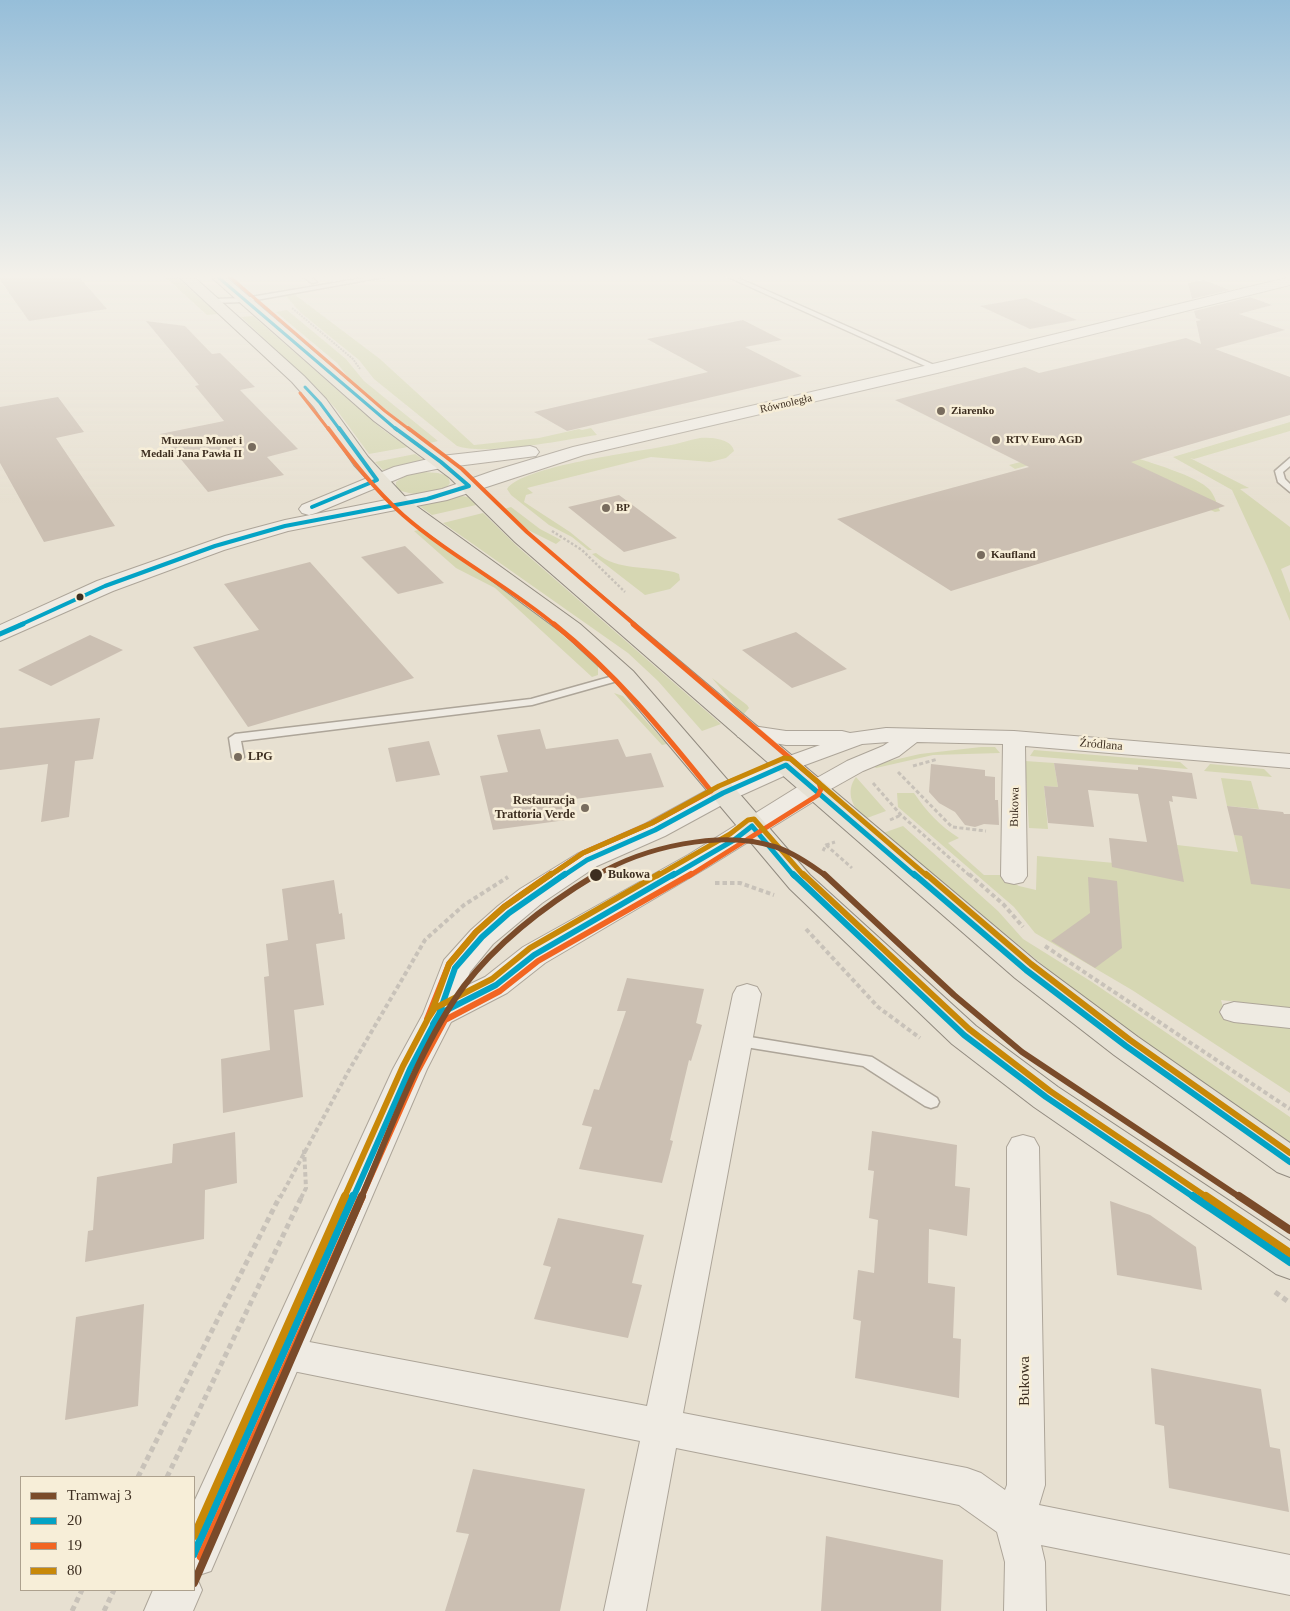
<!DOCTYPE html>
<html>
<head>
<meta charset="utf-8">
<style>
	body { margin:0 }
	#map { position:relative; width:1290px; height:1611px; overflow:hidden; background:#e7e0d1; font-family:"Times New Roman",serif }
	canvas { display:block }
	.legend { position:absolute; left:20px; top:1476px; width:175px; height:115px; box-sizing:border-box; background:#f7eed8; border:1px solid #ada18e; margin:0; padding:6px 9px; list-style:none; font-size:15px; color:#3d2e20 }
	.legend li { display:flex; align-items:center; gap:10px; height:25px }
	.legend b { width:25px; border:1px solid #ada18e }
</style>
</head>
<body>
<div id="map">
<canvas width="1290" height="1611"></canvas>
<ul class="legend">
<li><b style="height:6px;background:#7a4b2a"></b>Tramwaj 3</li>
<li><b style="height:6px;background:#03a3c5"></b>20</li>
<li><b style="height:6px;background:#f26522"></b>19</li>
<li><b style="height:6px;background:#c88808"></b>80</li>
</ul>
</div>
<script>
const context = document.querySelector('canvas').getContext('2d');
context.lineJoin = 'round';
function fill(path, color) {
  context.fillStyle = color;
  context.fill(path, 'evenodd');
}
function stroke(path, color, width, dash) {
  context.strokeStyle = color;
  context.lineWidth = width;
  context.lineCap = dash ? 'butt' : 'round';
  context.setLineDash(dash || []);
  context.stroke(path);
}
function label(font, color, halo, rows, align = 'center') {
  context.font = font + ' "Times New Roman",serif';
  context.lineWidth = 5;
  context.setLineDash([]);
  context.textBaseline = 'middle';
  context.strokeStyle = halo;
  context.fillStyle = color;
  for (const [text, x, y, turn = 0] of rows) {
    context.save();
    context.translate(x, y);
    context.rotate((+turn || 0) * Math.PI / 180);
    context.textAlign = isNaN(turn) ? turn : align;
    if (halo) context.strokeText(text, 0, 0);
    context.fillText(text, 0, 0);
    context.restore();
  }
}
fill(new Path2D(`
	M165,277h12l41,37 -11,1z
	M294,294l86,65 94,86 65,-7 40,-9 3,1 9,-2 6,7c-34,5 -110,21 -140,11l-83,-67 -15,-19 -58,-47 -16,-18z
	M287,310l59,49 18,22 74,60 -12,3 -72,-59 -17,-22 -61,-51z
	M253,316l129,113 26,18 -39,7 -33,-45 -18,-20 -77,-72z
	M1290,422v9l-96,28 -4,-1 59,30 -9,1 50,38v38l-9,4 9,24v28l-23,-55 -35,-76 -59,-33z
	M700,438c11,-1 32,1 34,13l-8,7 -16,4 -59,-5 -124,31 6,5 -7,2 -2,7 46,30 22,18h-4l-16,-13 -23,-12 -38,-30 -4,-6c15,-23 130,-37 159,-43 12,-2 23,-6 34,-8z
	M1092,438l18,8 -4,2 17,8 5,-1c20,7 70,21 82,35 5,6 7,15 10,21l-5,1 -16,-7 1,-1 -116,-54 -69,19 -6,-4 19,-5 -5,-3z
	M415,454l9,6 -5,3 -36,7 -8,-8z
	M423,472l15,1 10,3 2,7c-9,14 -41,14 -54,5v-6l12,-8z
	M462,496l6,1 8,8 -44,10 -14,-10z
	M511,507l29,22 21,11 -5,4 -28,-14 -24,-21z
	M483,513l36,35 202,176 -19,7 -44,-50 -30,-28 -185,-130z
	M422,529l114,83 62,54v9l-6,2 -97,-89 -39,-20 -42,-37z
	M596,553c22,18 51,13 78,19l5,2 1,6 -10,9 -25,6 -53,-41z
	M712,678l35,27 2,3 -6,7z
	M614,693l9,3 44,48 -5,1z
	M981,747h14l5,6 -67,2 -57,13 -4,-3 48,-11z
	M1034,750l146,12 8,7 -158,-13z
	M1025,761l29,2 4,24 -14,-1 4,43 -19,-1z
	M1210,764l54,5 8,8 -68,-6z
	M856,777l30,34 -19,7c-15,-8 -22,-27 -11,-41z
	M1221,778l30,3 8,28 -32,-3z
	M897,793h17c12,18 26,33 45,45l-11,5 36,32h16l19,11 17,4 1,-34 144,13 -4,-24 61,7 -4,-17 56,5v168l-69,-8 6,21 63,7v65l-158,-103 -97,-57 -21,-26 -116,-100z
	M903,826l95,85 25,28 69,43 198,135v27l-146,-102 -71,-52 -190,-157z`), '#d6d7b3');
fill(new Path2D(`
	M0,277h79l28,32 -78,12 -29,-41z
	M1204,280l26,10 -38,9 -4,-16z
	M1250,297l22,8 -33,9 46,16 -70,19 75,28v38l-159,47 94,44 -274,85 -114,-72 192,-52 -134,-67 130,-33 14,6 147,-35 15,6 -5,-23 5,-1 -5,-2 -2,-7z
	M1026,298l51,22 -47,9 -50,-23z
	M743,320l39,20 -37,7 57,29 -235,55 -33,-19 174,-40 -61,-33z
	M146,321l39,5 27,28 8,-1 35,34 -15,3 58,59 -31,8 17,18 -76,17 -48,-58 64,-13 -29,-35 4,-1z
	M58,397l26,35 -28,6 59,88 -71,16 -44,-79v-56z
	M619,495l58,43 -53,14 -56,-45z
	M405,546l39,37 -46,11 -37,-37z
	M310,562l104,116 -166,49 -55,-80 66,-17 -35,-46z
	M796,632l51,37 -55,19 -50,-38z
	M90,635l33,15 -72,36 -33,-16z
	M100,718l-7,41 -18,2 -6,56 -28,5 7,-58 -48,6v-42z
	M540,729l6,20 72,-10 8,18 25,-4 13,34 -104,14 6,19 -73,10 -13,-54 28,-4 -11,-37z
	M429,741l11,34 -44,7 -8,-34z
	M1054,763l84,7v-3l54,6 5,26 -25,-3 1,6 -4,-1 15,81 -72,-15 -3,-29 38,4 -9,-48 -50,-4 6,37 -46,-4 -4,-37 14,1z
	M931,764l54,6v6l10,1v23h3l1,25 -15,-1 -9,3 -10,-2 -10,-13 -16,-9 -10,-11z
	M1227,806l56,6 1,2h6v75l-39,-5 -9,-48 -8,-1z
	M1088,877l29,4 5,67 -27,20 -44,-27 39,-28z
	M334,880l5,34 3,-1 3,26 -29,5 8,61 -30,5 9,87 -80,16 -2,-54 49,-9 -6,-73 5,-1 -3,-32 22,-4 -6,-51z
	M627,978l77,11 -8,34 6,2 -11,36 -2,-1 -19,80 3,1 -11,42 -83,-14 13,-42 -10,-2 12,-36 5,1 27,-79h-9z
	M872,1131l85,14 -2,41 15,2 -3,48 -38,-7 -1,54 27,4 -2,51 8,1 -2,59 -104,-20 6,-57 -8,-2 5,-49 16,3 4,-53 -9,-2 5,-47 -6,-1z
	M235,1132l2,51 -32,7 -1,49 -119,23 3,-31 5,-1 4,-53 75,-14 1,-19z
	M1110,1201l40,14 46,32 6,43 -85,-15z
	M558,1218l86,17 -12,48 10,2 -14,53 -94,-19 17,-52 -8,-2z
	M144,1304l-6,102 -73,14 11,-103z
	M1151,1368l110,21 9,58 10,2 9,63 -120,-24 -5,-62 -9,-2z
	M473,1469l112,20 -25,122h-115l24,-77 -13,-2z
	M826,1536l117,24 -2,51h-120z`), '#cbbfb2');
const service = new Path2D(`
	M303,277h8l6,5 -5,1z
	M369,277h15l-139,25 -32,1 -3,-2 3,-2 32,-1z
	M728,277h8l205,91 -7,2z
	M1290,458v8l-7,6 2,7 5,5v8l-12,-10 -3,-11z
	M624,673l4,1 1,2 -1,2 -96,27 -291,36 3,16 -6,4 -6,-4 -3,-19 6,-4 296,-35z
	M738,1035l134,22 65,41 2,4 -2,4 -6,2 -6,-2 -62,-40 -130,-21 -3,-4 3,-4z`);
const minor = new Path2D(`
	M746,725l40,6h56l8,2 36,-5 128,3 276,23v14l-265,-22 2,130 -4,6 -9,2 -9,-2 -4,-6 2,-132 -86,-2 -18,14 -36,15 -41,23 -8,2 -8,-2 -4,-5 4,-5 41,-23 36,-15 6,-4 -27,2 -76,28 -8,-2 -3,-5 3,-5 42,-15h-34l-48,-8 -3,-5 3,-5z
	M747,984l10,3 4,7 -78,419 284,55 14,5 24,17 2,-5v-338l5,-9 11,-3 11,3 5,9 6,338 -6,20 251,50v40l-249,-50 4,17 1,49h-42l1,-49 -8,-30 -38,-27 -283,-57 -30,163h-42l36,-170 -357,-72 -13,-4 -5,-12 5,-12 13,-4 364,69 86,-412 4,-7z
	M1234,1002l56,6v20l-56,-6 -10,-3 -4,-7 4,-7z`);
const tertiary = new Path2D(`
	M1290,277v8l-353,88 -353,82 -137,45 -159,31 -64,19 -111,41 -113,50v-16l97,-44 128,-45 60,-16 157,-31 51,-18 80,-24 364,-84z
	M530,446l6,2 3,4 -3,4 -95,12 -34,7 -91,38 -7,2 -7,-2 -3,-4 3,-4 92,-38 47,-11z
	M786,757l9,2 4,6 -4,6 -62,28 -68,37 -68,30 -55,37 -49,41 -23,28 -6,15 21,-10 38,-30 165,-92 116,-72 10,-2 10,2 4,6 -4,6 -116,72 -163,96 -38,30 -56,29 -24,47 -216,502 -15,5 6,14 -9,21h-49l9,-21h41v-88l199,-433 30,-55 21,-54 27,-30 27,-24 22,-17 57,-35 68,-30 68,-37z`);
const primary = new Path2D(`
	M179,277h15l110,99 22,23 42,58 40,43 172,124 53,47 177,204 166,151 82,61 232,154v38l-14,-5 -242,-167 -82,-63 -162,-155 -175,-208 -51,-47 -170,-126 -40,-43 -40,-58 -22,-25z
	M211,277h15l160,136 78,57 65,64 508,428 101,75 152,106v34l-13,-5 -163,-117 -99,-77 -500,-436 -65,-64 -76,-57z`);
stroke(service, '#ada599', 3);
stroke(minor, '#ada599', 2);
stroke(tertiary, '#ada599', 2);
stroke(primary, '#928b80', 2);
stroke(new Path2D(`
	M292,308l61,51 7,10`), '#c8c2b9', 2, [2, 1]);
stroke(new Path2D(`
	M552,531l30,19 43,42`), '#c8c2b9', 2.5, [2.5, 2]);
stroke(new Path2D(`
	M913,766l25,-7
	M898,772l54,55 34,4
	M873,783l28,32 69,61
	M890,820l11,-5
	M826,845l26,23
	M823,851l3,-6 9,-3`), '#c8c2b9', 3, [4, 2.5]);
stroke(new Path2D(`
	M969,874l35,31 19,22
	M715,883h25l34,12
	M806,929l72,78 42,31
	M1045,946l245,163
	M280,1198l68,-126 77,-132 39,-35 44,-28
	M301,1198l5,-10 -2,-39`), '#c8c2b9', 4, [4.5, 3]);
stroke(new Path2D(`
	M1275,1292l15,11
	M138,1477l142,-281
	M167,1477l135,-281
	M72,1611l10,-21
	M104,1611l10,-21`), '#c8c2b9', 5, [5.5, 4]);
fill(service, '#efebe3');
fill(minor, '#efebe3');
fill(tertiary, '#efebe3');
fill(primary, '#e6e1d4');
stroke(new Path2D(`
	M218,277l179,153
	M305,387l15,16 20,27`), '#03a3c5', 3);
stroke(new Path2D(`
	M312,507l65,-27 -38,-52
	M20,625l85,-39 110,-40 70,-20 142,-27 42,-13 -28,-24 -46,-34`), '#03a3c5', 4);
stroke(new Path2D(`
	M0,634l23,-10
	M563,876l24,-16 68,-30 68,-37 63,-28 129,111
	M672,876l62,-36 18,-14 42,50`), '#03a3c5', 5);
stroke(new Path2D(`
	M793,874l171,161 82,62 149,101
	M914,874l112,96 100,76 164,116
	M433,1024l6,-10 57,-29 38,-30 140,-81
	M353,1198l57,-129 29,-55 16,-46 27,-31 27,-24 56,-39`), '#03a3c5', 6);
stroke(new Path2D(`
	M1193,1196l97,66
	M194,1554l159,-358`), '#03a3c5', 8);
stroke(new Path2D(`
	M230,277l155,134 25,19
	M300,393l29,37`), '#f26522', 3);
stroke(new Path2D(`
	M328,428c23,31 46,61 75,87 47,41 104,70 152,110
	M408,428l54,41 65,63 108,93`), '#f26522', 4);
stroke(new Path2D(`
	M633,624l186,159 2,6 -3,6 -129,81
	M549,876l34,-23 69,-30 59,-32c-48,-60 -97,-119 -157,-167`), '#f26522', 5);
stroke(new Path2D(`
	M427,1019l22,-55 27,-32 28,-25 47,-33
	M361,1198l56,-126 28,-52 55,-29 38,-30 153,-87`), '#f26522', 6);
stroke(new Path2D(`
	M201,1557l161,-361`), '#f26522', 8);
stroke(new Path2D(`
	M549,876l34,-23 69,-30 67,-37 65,-28 7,1 136,117
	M657,876l73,-42 18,-14 6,-1 50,57`), '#c88808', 5);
stroke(new Path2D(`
	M803,874l166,155 81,62 158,107
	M926,874l105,90 99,76 160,113
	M427,1020l8,-12 57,-29 38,-31 129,-74
	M344,1198l59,-132 29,-55 17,-47 27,-32 28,-25 47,-33`), '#c88808', 6);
stroke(new Path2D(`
	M1206,1196l84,57
	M194,1536l151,-340`), '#c88808', 8);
stroke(new Path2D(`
	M595,876c49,-29 126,-47 181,-29 18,6 34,17 50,29`), '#7a4b2a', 5);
stroke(new Path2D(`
	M824,874l130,121 68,57 219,146
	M361,1198c30,-69 59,-152 103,-212 36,-47 83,-82 133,-112`), '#7a4b2a', 6);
stroke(new Path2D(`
	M1239,1196l51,34
	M194,1583l168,-387`), '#7a4b2a', 8);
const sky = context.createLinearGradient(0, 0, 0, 503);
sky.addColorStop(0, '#96bed9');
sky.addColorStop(0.55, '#f4f1ea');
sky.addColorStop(1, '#f4f1ea00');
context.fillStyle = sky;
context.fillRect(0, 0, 1290, 503);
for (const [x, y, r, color] of [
	[941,411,5,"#786c5e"],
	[996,440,5,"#786c5e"],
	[252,447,5,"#786c5e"],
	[606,508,5,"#786c5e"],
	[981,555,5,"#786c5e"],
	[80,597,4.5,"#3d2e20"],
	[238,757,5,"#786c5e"],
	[585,808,5,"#786c5e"],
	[596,875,7,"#3d2e20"]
]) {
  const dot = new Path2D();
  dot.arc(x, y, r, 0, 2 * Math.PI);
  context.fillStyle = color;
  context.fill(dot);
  stroke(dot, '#f7eed8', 2);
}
label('11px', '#3d2e20', '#f7eed8', [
	["Równoległa",786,404,-13]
]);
label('bold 11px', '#3d2e20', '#f7eed8', [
	["Ziarenko",951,411],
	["RTV Euro AGD",1006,440],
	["Muzeum Monet i",242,441,"right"],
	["Medali Jana Pawła II",242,454,"right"],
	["BP",616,508],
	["Kaufland",991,555]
], 'left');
label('12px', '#3d2e20', '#f7eed8', [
	["Źródlana",1101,745,5],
	["Bukowa",1015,807,-89]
]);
label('bold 12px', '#3d2e20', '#f7eed8', [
	["LPG",248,757],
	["Restauracja",575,801,"right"],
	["Trattoria Verde",575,815,"right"]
], 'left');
label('bold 12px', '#3d2e20', '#f7eed8', [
	["Bukowa",608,875]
], 'left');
label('15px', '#3d2e20', '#f7eed8', [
	["Bukowa",1025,1381,-90]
]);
</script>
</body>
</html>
